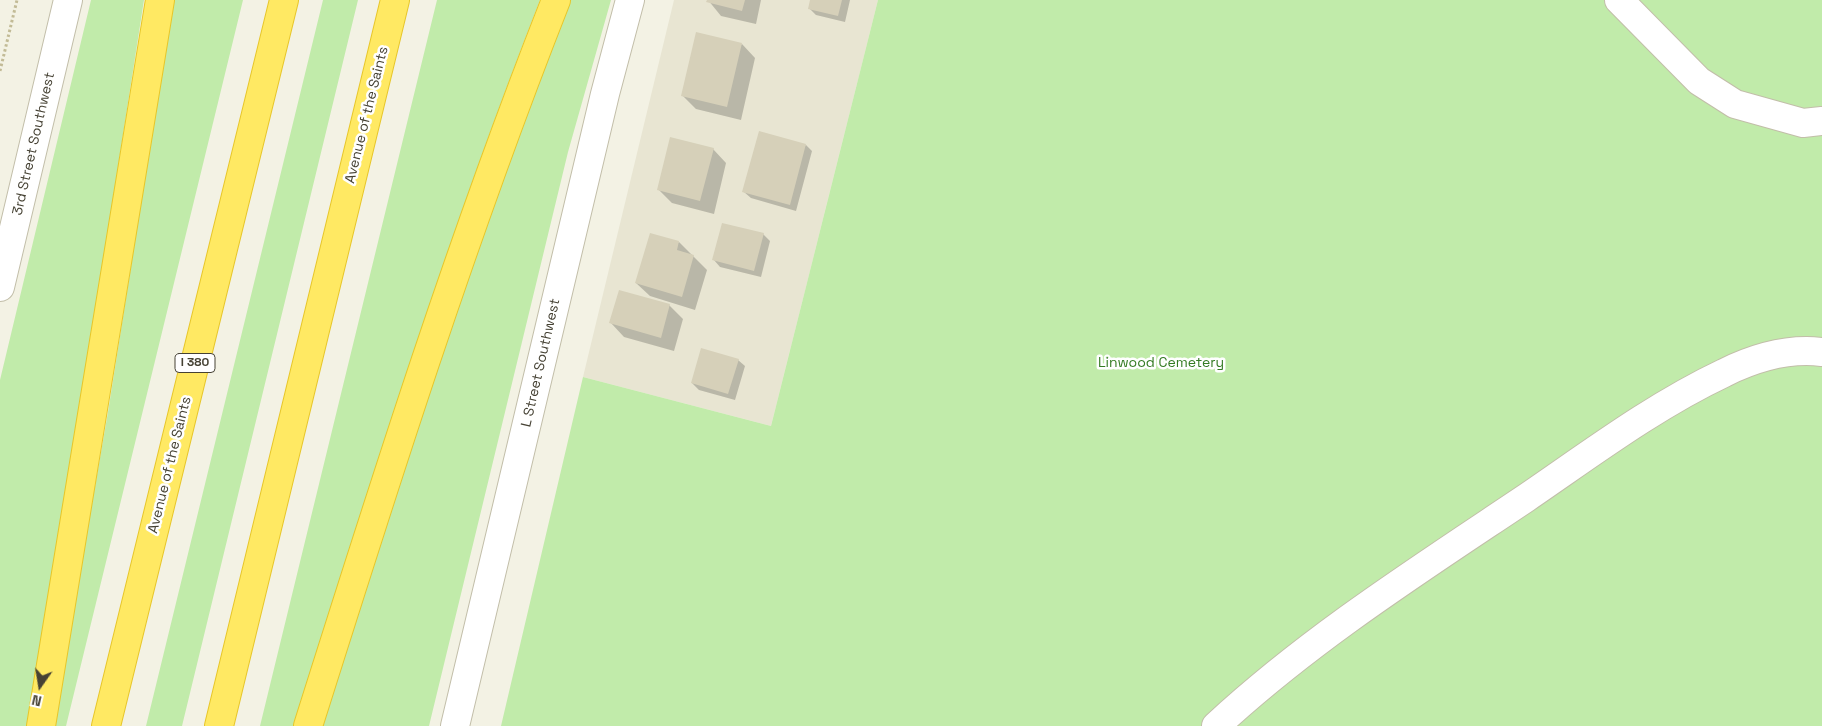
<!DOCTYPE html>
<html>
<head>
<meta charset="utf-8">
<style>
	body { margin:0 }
	#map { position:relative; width:1822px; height:726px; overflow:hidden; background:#f3f2e4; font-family:"Space Grotesk",sans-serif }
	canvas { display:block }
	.north { position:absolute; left:15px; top:661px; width:50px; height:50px; -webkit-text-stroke:4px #fff; paint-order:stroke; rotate:193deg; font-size:14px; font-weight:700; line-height:20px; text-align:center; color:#464234 }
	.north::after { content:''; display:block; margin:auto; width:18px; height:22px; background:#464234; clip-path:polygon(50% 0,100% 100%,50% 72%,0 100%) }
</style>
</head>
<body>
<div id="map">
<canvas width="1822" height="726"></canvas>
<div class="north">N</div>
</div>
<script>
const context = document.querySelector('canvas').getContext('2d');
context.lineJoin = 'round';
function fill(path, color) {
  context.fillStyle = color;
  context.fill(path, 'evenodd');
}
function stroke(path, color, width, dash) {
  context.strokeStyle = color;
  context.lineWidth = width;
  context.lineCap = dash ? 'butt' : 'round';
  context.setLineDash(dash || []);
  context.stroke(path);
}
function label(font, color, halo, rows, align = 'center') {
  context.font = font + ' "Space Grotesk",sans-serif';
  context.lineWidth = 5;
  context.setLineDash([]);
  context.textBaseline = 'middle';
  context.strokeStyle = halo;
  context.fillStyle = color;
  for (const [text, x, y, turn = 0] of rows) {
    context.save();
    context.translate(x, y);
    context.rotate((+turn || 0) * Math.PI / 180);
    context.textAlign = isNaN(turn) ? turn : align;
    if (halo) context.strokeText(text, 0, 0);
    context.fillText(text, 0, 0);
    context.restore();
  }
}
fill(new Path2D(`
	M674,0h204l-107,426 -188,-49z`), '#e8e5d2');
fill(new Path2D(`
	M91,0h53l-113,726h-31v-346z
	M173,0h70l-177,726h-13l55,-314z
	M323,0h35l-176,726h-36z
	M437,0h103c-93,238 -169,482 -246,726h-34z
	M570,0h41l-43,152 -139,574h-106c76,-244 154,-488 247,-726z
	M878,0h944v726h-1321l82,-349 188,49z`), '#c1ebaa');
fill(new Path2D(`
	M708,0h53l-5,24 -35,-8z
	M811,0h39l-5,22 -29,-7 -7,-7z
	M742,44l13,14 -14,62 -45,-11 -13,-13z
	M806,145l6,6 -16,60 -45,-13 -7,-6z
	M713,149l13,14 -12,51 -42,-11 -14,-14z
	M763,234l7,7 -9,36 -41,-10 -6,-7z
	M679,242l28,28 -12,40 -45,-14 -14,-13z
	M669,305l14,14 -9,32 -50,-14 -13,-14z
	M738,360l7,6 -10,34 -36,-10 -7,-7z`), '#0003');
fill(new Path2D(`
	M707,0h38l-3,11 -36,-9z
	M810,0h32l-4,16 -30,-7z
	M696,32l46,11 -15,64 -46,-11z
	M759,131l47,13 -16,61 -48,-13z
	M670,137l44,11 -14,53 -43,-11z
	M722,223l42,10 -10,38 -42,-11z
	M650,233l29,8 -2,9 17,5 -12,42 -47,-14z
	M619,290l51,14 -9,34 -52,-15z
	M701,348l38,11 -11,35 -37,-11z`), '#d6d0b9');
const minor = new Path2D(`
	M1619,0l80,81 36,23 68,19 19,-2
	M0,287l68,-287
	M455,726l150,-632 25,-94
	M1216,726c94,-87 204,-157 310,-228 63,-43 128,-92 198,-125 30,-15 64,-25 98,-21`);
const highway = new Path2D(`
	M41,726l119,-726
	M106,726l178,-726
	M219,726l176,-726
	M308,726c77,-244 154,-488 248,-726`);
stroke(minor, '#c2bea9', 30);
stroke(highway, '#e7c62a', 30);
stroke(new Path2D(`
	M0,71l17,-71`), '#c2bb96', 3, [2.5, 2.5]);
stroke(minor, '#fff', 28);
stroke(highway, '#ffe963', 28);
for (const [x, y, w] of [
	[195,363,40]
]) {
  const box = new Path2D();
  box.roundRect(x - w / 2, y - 9.5, w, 19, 4);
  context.fillStyle = '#fff';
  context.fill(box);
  stroke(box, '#464234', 1);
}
label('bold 12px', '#464234', null, [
	["I 380",195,363]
]);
label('14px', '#464234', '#fff', [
	["Avenue of the Saints",367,115,-76],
	["3rd Street Southwest",34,144,-77],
	["L Street Southwest",541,363,-77],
	["Avenue of the Saints",170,465,-76]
]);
label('14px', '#347b23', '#fff', [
	["Linwood Cemetery",1161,363]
]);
</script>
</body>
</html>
